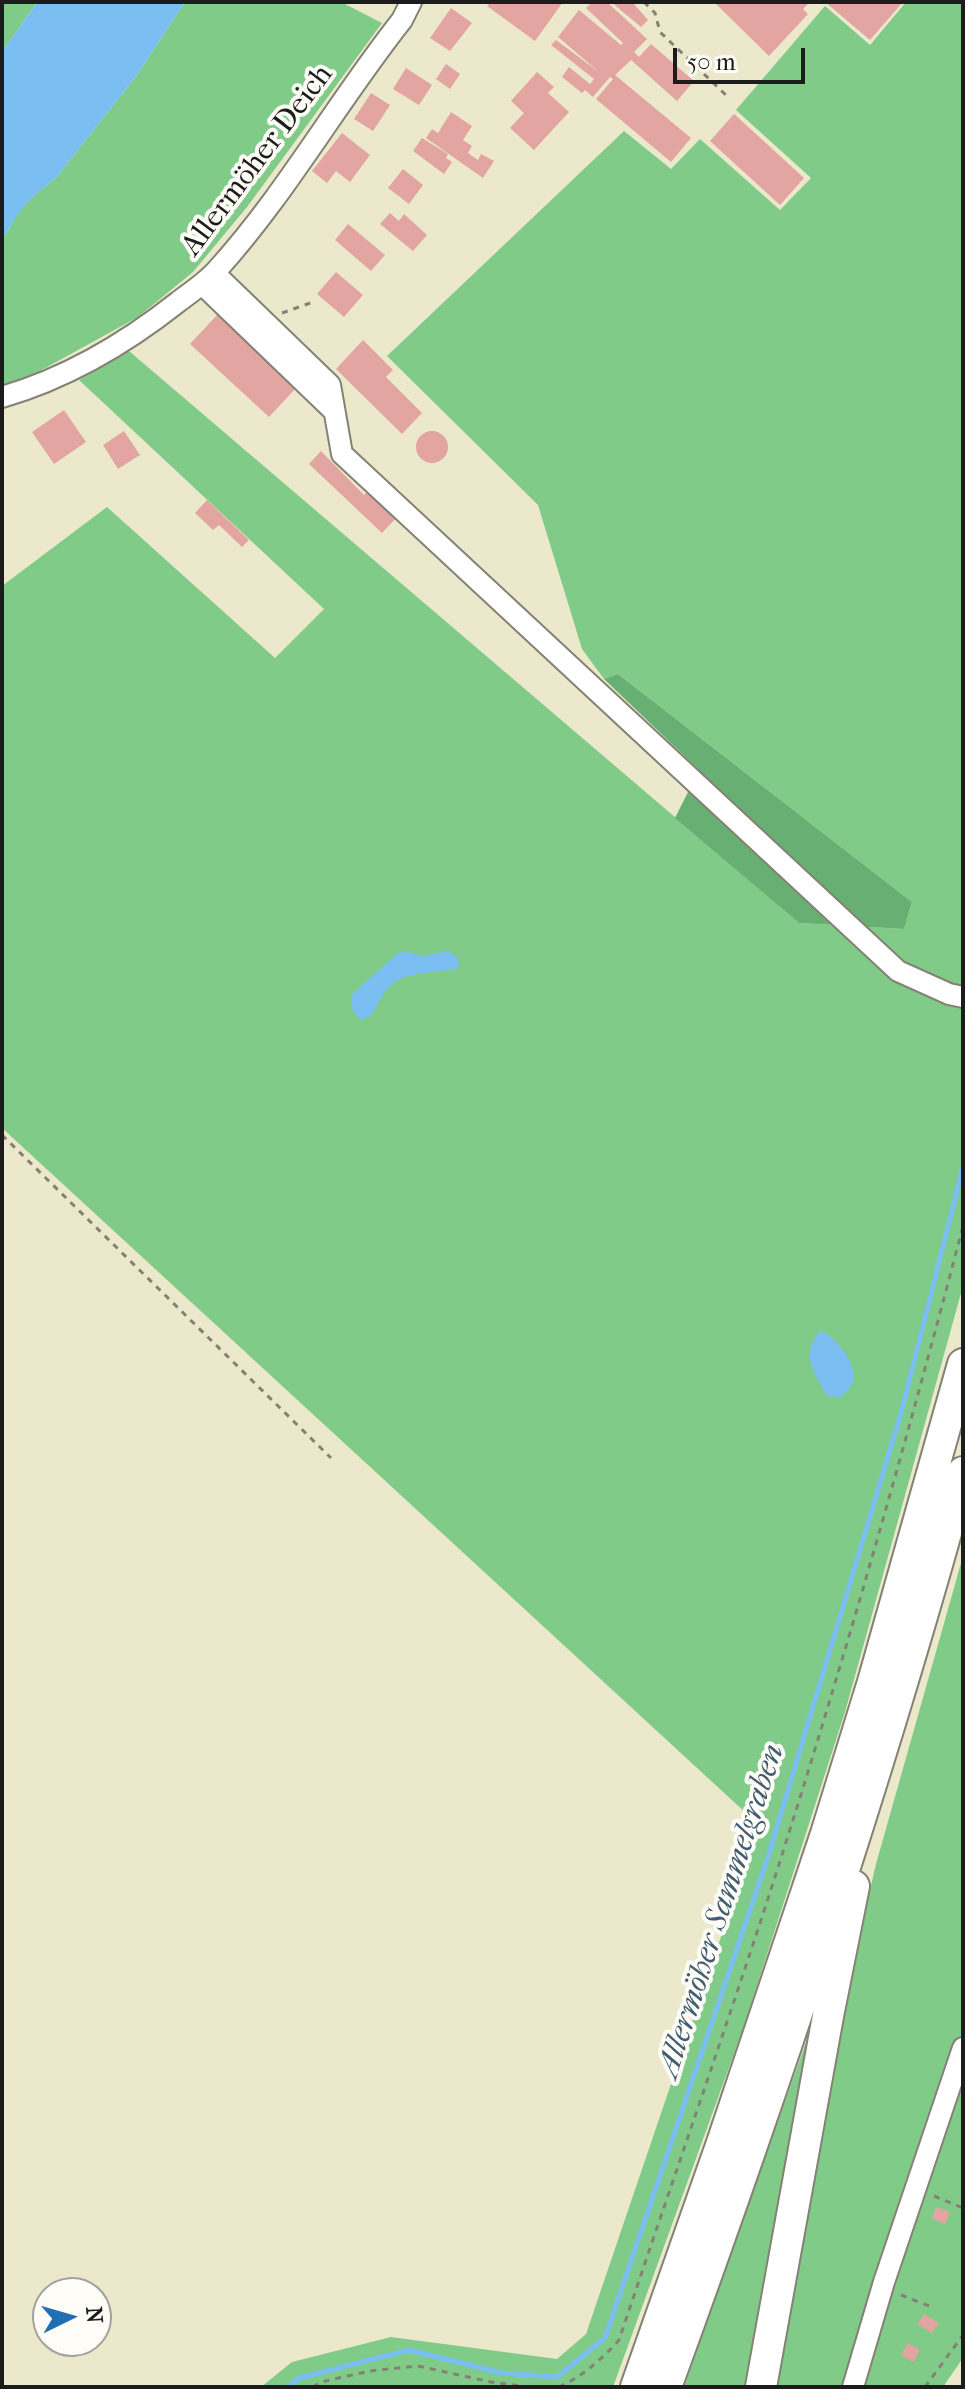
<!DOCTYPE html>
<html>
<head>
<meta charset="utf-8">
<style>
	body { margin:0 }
	#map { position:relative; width:965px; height:2389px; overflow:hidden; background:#ece8cc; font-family:"IM FELL French Canon",serif }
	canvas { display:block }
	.frame { position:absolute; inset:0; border:4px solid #1c1c1c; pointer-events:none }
	.north { position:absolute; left:32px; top:2277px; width:80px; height:80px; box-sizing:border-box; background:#fdfcf7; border:2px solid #a3a29f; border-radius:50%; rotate:85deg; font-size:22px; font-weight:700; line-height:32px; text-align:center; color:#1c1c1c }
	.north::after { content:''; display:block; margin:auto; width:28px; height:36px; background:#1f6fb2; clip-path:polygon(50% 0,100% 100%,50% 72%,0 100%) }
	.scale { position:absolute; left:673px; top:48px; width:132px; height:36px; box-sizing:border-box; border:4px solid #1c1c1c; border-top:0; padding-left:10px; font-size:24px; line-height:28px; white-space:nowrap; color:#1c1c1c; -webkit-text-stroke:6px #fdfcf7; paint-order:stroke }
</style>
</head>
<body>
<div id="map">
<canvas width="965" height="2389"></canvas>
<div class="frame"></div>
<div class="north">N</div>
<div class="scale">50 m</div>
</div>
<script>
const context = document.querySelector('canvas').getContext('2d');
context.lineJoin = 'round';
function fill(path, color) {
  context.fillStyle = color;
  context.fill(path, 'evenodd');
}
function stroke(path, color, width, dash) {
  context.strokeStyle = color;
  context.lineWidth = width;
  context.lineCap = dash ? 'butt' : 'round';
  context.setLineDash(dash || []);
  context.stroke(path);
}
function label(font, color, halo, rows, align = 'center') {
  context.font = font + ' "IM FELL French Canon",serif';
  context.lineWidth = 8;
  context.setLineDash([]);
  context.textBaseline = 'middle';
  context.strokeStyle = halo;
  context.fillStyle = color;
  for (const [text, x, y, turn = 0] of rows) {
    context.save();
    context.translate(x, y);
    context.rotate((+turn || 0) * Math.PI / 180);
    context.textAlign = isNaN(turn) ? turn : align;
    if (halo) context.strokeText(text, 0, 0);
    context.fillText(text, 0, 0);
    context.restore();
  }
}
fill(new Path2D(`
	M2,2h35l-35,50z
	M185,2h156l41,21 -135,184 -54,65 -55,45 -109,60 -27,8v-148c8,-6 9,-14 15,-22 10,-14 24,-26 38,-36l82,-104z
	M906,2h57v1284l-118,426 -102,317 -130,358h-352l31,-25 99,-25 166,22 29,-25 173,-509 -757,-697v-542l105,-79 168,151 49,-49 -245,-229 50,-29 670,572 105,6 8,-27 -294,-228 -14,5 -22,-30 -44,-144 -151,-149 237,-225 47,38 29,-30 80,71 31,-32 -75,-68 89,-104 45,39z
	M963,1556v802l-20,29h-173l69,-364 37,-159z
	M822,1997l-71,390h-67z`), '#81cb88');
fill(new Path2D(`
	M618,674l294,228 -8,27 -105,-6 -124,-105 24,-48 -95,-91z`), '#68af74');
fill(new Path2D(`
	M37,2h148l-48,73 -82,104c-14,10 -28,22 -38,37 -6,7 -7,15 -15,21v-185z
	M405,951l17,5 26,-5 10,7 1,10c-22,6 -56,2 -71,20 -7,8 -11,19 -17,28l-11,4 -8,-11 -1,-14 47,-42z
	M820,1331c15,5 33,28 34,45 0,9 -7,15 -13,21l-14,-1c-13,-23 -27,-41 -7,-65z`), '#7bbef1');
stroke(new Path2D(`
	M288,2387l11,-9 110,-28 93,23 55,4 48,-39 162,-478 134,-447 62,-246`), '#7bbef1', 5);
fill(new Path2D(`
	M490,2h73l-28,39 -48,-35z
	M592,2h15l40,37 -13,13 5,5 12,-13 43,37 -17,20 -46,-41 -16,15 76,63 -20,24 -75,-63 17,-20 -3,-2 -17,20 -8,-7 -3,3 -20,-16 7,-10 21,17 4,-5 -43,-34 5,-5 43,32 -41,-35 21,-27 42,35 2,-2 -37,-35z
	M611,2h25l-2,2 14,16 -7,7z
	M714,2h96l-7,7 5,5 -39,42z
	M825,2h78l-33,38z
	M451,8l21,15 -22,28 -20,-13z
	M446,64l14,10 -10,15 -14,-10z
	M406,68l26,17 -13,20 -26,-16z
	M537,72l17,15 -6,6 21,19 -35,38 -24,-22 14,-15 -13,-12z
	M371,93l19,12 -17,26 -19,-12z
	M451,112l21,14 -9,14 9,6 -4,7 10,7 3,-6 13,7 -11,17 -57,-40 6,-9 6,4z
	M734,114l70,64 -24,27 -70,-64z
	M342,133l28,22 -20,27 -14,-11 -9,12 -15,-12z
	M422,138l26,16 -2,4 6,4 -8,12 -31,-23z
	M403,169l20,16 -14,19 -21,-16z
	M390,213l9,8 5,-7 23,21 -14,16 -33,-27z
	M348,224l37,31 -14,16 -36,-31z
	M336,272l27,23 -19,22 -27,-23z
	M218,314l79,73 -28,30 -79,-73z
	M363,340l30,30 -7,7 36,36 -20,21 -66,-65z
	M64,410l22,32 -32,22 -22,-32z
	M124,431l16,24 -22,14 -15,-24z
	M416 447a16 16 0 1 1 32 0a16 16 0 1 1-32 0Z
	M321,451l43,44 6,-6 28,27 -16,17 -73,-69z
	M207,500l42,40 -7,7 -23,-22 -6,5 -18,-17z
	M936,2207l14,5 -5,12 -13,-5z
	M924,2314l15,9 -7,10 -15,-9z
	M908,2343l12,7 -7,12 -12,-7z`), '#e2a5a2');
const minor = new Path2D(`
	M214,273l116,112 12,69 556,517 51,23 14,3
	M202,284l132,127
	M2,397c65,-19 123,-53 176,-95 13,-10 27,-19 38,-31 70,-77 121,-169 186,-251l9,-18
	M853,2387l31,-105 79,-234`);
const highway = new Path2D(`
	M636,2387l86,-244 104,-309 47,-152 90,-318
	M666,2387c110,-301 212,-606 297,-915
	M761,2387l67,-371 26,-130`);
stroke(minor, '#848274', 24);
stroke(highway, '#848274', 34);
stroke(new Path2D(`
	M644,2l11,11 5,19 68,65
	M282,313l31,-11
	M2,1135l329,323
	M934,2196l29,12
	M901,2295l28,11
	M313,2387l8,-5 49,-11 48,-5 73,16 40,5
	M559,2387c24,-11 42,-27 60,-47 48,-143 98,-286 145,-429 73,-226 139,-455 199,-685
	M925,2387l38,-52`), '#848274', 3, [6, 6]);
stroke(minor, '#fff', 20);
stroke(highway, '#fff', 30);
label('30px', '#1c1c1c', '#fdfcf7', [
	["Allermöher Deich",258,161,-53]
]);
label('italic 32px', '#425d71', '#fdfcf7', [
	["Allermöher Sammelgraben",722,1911,-72]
]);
</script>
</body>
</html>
